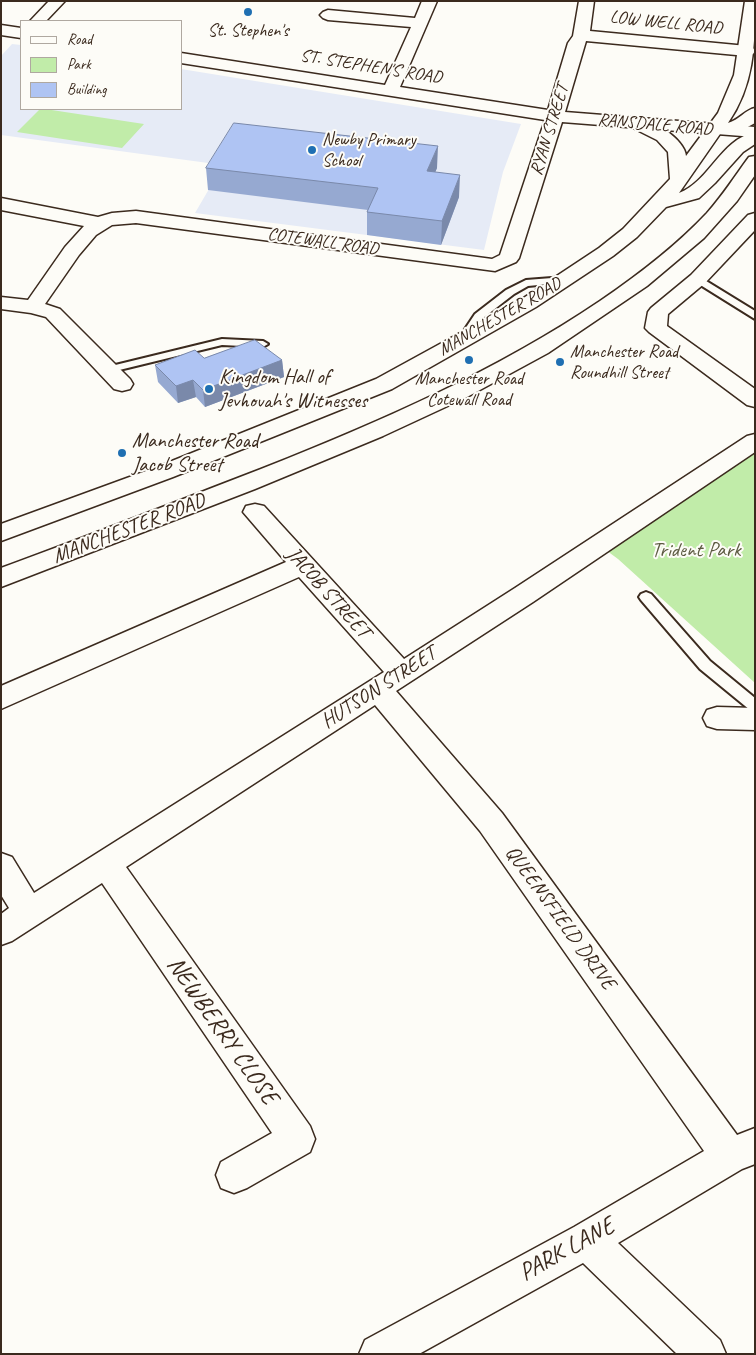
<!DOCTYPE html>
<html>
<head>
<meta charset="utf-8">
<style>
	body { margin:0 }
	#map { position:relative; width:756px; height:1355px; overflow:hidden; background:#fdfcf7; font-family:Caveat,sans-serif }
	canvas { display:block }
	.frame { position:absolute; inset:0; border:2px solid #3b2a1e; pointer-events:none }
	.legend { position:absolute; left:20px; top:20px; width:162px; height:90px; box-sizing:border-box; background:#fdfcf7; border:1px solid #afa8a0; margin:0; padding:6px 9px; list-style:none; font-size:15px; color:#3b2a1e }
	.legend li { display:flex; align-items:center; gap:10px; height:25px }
	.legend b { width:25px; border:1px solid #afa8a0 }
</style>
</head>
<body>
<div id="map">
<canvas width="756" height="1355"></canvas>
<div class="frame"></div>
<ul class="legend">
<li><b style="height:6px;background:#fdfcf7"></b>Road</li>
<li><b style="height:14px;background:#c1eca9"></b>Park</li>
<li><b style="height:14px;background:#afc4f3"></b>Building</li>
</ul>
</div>
<script>
const context = document.querySelector('canvas').getContext('2d');
context.lineJoin = 'round';
function fill(path, color) {
  context.fillStyle = color;
  context.fill(path, 'evenodd');
}
function stroke(path, color, width, dash) {
  context.strokeStyle = color;
  context.lineWidth = width;
  context.lineCap = dash ? 'butt' : 'round';
  context.setLineDash(dash || []);
  context.stroke(path);
}
function label(font, color, halo, rows, align = 'center') {
  context.font = font + ' Caveat,sans-serif';
  context.lineWidth = 4;
  context.setLineDash([]);
  context.textBaseline = 'middle';
  context.strokeStyle = halo;
  context.fillStyle = color;
  for (const [text, x, y, turn = 0] of rows) {
    context.save();
    context.translate(x, y);
    context.rotate((+turn || 0) * Math.PI / 180);
    context.textAlign = isNaN(turn) ? turn : align;
    if (halo) context.strokeText(text, 0, 0);
    context.fillText(text, 0, 0);
    context.restore();
  }
}
fill(new Path2D(`
	M12,44l9,1v64h160v-40l340,55 -18,48 -19,78 -289,-37 28,-48 -222,-30v-79z`), '#e6ebf6');
fill(new Path2D(`
	M40,109h5l99,15 -22,24 -105,-16z
	M755,441v242l-137,-124 -19,-14z`), '#c1eca9');
const lane = new Path2D(`
	M698,276l57,35v8l-61,-38v-4z
	M565,277l4,1v4l-41,4 -14,8 -31,24 -17,25 -4,1 -5,-3 18,-27 31,-24 20,-10z
	M222,339l41,2 5,3 -5,3 -41,-2 -115,28 -5,-3 1,-2z
	M646,592l5,2 59,67 45,37v13l-5,-1 -50,-41 -59,-69 -2,-3 2,-3z`);
const street = new Path2D(`
	M49,1h16l-19,20h-16z
	M422,1h15l-37,86 148,23 20,-67 5,-7 6,-35h15l-4,30 157,15 6,2 2,3 -2,3 -6,2 -161,-15 -21,71 190,15v10l-193,-15 -43,136 -3,4 -21,9 -359,-48 -24,2 -16,10 -17,20 -34,49 15,5 70,70 3,5 -3,5 -8,2 -8,-2 -68,-72 -15,-4 -30,-4v-12l27,3 37,-53 19,-21 -83,-16v-12l97,19 14,-4 24,-2 356,48 8,-4 45,-135 -364,-57v-10l204,32 26,-58 -83,-7 -5,-2 -3,-3 3,-3 5,-2 87,8z
	M1,25l20,3v10l-20,-3z
	M755,213v17l-50,53 -37,31 -1,12 88,63v18l-8,-2 -98,-73 -4,-4 3,-16 3,-4 40,-33 57,-60z
	M755,434v18l-222,150 -137,89 106,122 235,322 18,-7v36l-13,5 -124,74 102,97 6,14h-49l-94,-91 -164,91h-60l6,-14 209,-113 130,-76 -224,-320 -105,-126 -249,162 184,259 5,13 -5,13 -63,36 -13,5 -13,-5 -5,-13 5,-13 51,-29 -170,-250 -90,58 -11,4v-31l8,-6 -8,-13v-42l11,4 22,36 350,-221 -85,-95 -298,132v-23l285,-124 -43,-50 3,-6 9,-2 9,2 140,153 111,-71 232,-152z
	M717,707l38,1v22l-38,-1 -10,-3 -4,-8 4,-8z`);
const primary = new Path2D(`
	M745,1h10c0,45 -1,84 -27,122 11,-3 17,-13 27,-15v15l-11,6 -24,5 -41,59c31,-12 41,-53 76,-61v12l-12,8 -28,31 -16,15 -33,9 -29,30 -24,19 -77,51 -144,82 -219,88 -172,64v-17l156,-57 219,-88 146,-80 77,-51 24,-19 47,-50 -2,-27 -11,-12 -26,-13 -3,-4 3,-4c17,-4 54,20 55,37l32,-43 16,-38z
	M755,156v19l-18,26 -33,37 -57,48 -99,67 -81,44 -84,39 -128,53 -254,98v-19c87,-32 174,-66 260,-99 118,-47 234,-97 339,-168 38,-26 75,-54 107,-88 16,-18 28,-37 42,-56z`);
stroke(lane, '#3b2a1e', 4);
stroke(street, '#3b2a1e', 3);
stroke(primary, '#3b2a1e', 3);
fill(lane, '#fdfcf7');
fill(street, '#fdfcf7');
fill(primary, '#fdfcf7');
fill(new Path2D(`
	M206,168h231l-2,4 24,25 -18,48 -74,-10v-23l1,-2 -160,-20z
	M204,358l78,2 2,17 -79,30 -9,-10 -18,6 -20,-21 -3,-17z`), '#96a9d1');
fill(new Path2D(`
	M438,146l-1,22 -11,26 1,-23z
	M460,175l-1,22 -18,48 1,-24z
	M282,360l2,17 -79,30 -2,-17z
	M193,380l3,17 -18,6 -2,-17z`), '#7a89aa');
const building = new Path2D(`
	M234,123l204,23 -11,25 33,4 -18,46 -75,-9 11,-24 -172,-20z
	M255,340l27,20 -79,30 -10,-10 -17,6 -21,-21 40,-15 9,8z`);
fill(building, '#afc4f3');
stroke(building, '#7a89aa', 1);
for (const [x, y, r, color] of [
	[248,12,5,"#1f6fb2"],
	[312,150,5,"#1f6fb2"],
	[469,360,5,"#1f6fb2"],
	[560,362,5,"#1f6fb2"],
	[209,389,5,"#1f6fb2"],
	[122,453,5,"#1f6fb2"]
]) {
  const dot = new Path2D();
  dot.arc(x, y, r, 0, 2 * Math.PI);
  context.fillStyle = color;
  context.fill(dot);
  stroke(dot, '#fdfcf7', 2);
}
label('18px', '#3b2a1e', '#fdfcf7', [
	["LOW WELL ROAD",666,23,6],
	["ST. STEPHEN'S ROAD",371,67,9],
	["RANSDALE ROAD",655,125,5],
	["RYAN STREET",550,130,-73],
	["COTEWALL ROAD",323,242,8],
	["MANCHESTER ROAD",500,317,-30]
]);
label('18px', '#3b2a1e', '#fdfcf7', [
	["St. Stephen's",248,31],
	["Newby Primary",322,140,"left"],
	["School",322,161,"left"],
	["Manchester Road",570,352,"left"],
	["Roundhill Street",570,373,"left"],
	["Manchester Road",469,379],
	["Cotewall Road",469,400]
]);
label('21px', '#3b2a1e', '#fdfcf7', [
	["Kingdom Hall of",219,377],
	["Jevhovah's Witnesses",219,401],
	["Manchester Road",132,441],
	["Jacob Street",132,465]
], 'left');
label('21px', '#3b2a1e', '#fdfcf7', [
	["MANCHESTER ROAD",129,529,-21],
	["JACOB STREET",328,593,48],
	["HUTSON STREET",379,688,-33],
	["QUEENSFIELD DRIVE",560,918,54]
]);
label('21px', '#5c5a41', '#fdfcf7', [
	["Trident Park",696,550]
]);
label('25px', '#3b2a1e', '#fdfcf7', [
	["NEWBERRY CLOSE",222,1031,55],
	["PARK LANE",567,1250,-29]
]);
</script>
</body>
</html>
